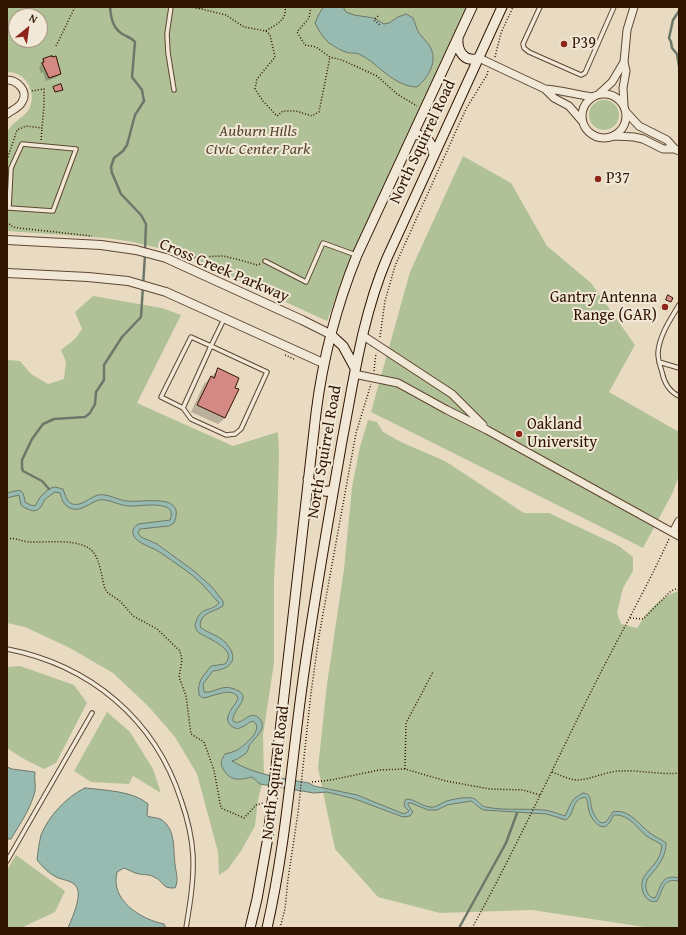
<!DOCTYPE html>
<html>
<head>
<meta charset="utf-8">
<style>
	body { margin:0 }
	#map { position:relative; width:686px; height:935px; overflow:hidden; background:#e9dbc2; font-family:"Gentium Book Plus",serif }
	canvas { display:block }
	.frame { position:absolute; inset:0; border:8px solid #311400; pointer-events:none }
	.north { position:absolute; left:8px; top:8px; width:40px; height:40px; box-sizing:border-box; background:#f1e8d7; border:1px solid #a49381; border-radius:50%; rotate:29deg; font-size:11px; font-weight:700; line-height:16px; text-align:center; color:#311400 }
	.north::after { content:''; display:block; margin:auto; width:14px; height:18px; background:#8f2418; clip-path:polygon(50% 0,100% 100%,50% 72%,0 100%) }
</style>
</head>
<body>
<div id="map">
<canvas width="686" height="935"></canvas>
<div class="frame"></div>
<div class="north">N</div>
</div>
<script>
const context = document.querySelector('canvas').getContext('2d');
context.lineJoin = 'round';
function fill(path, color) {
  context.fillStyle = color;
  context.fill(path, 'evenodd');
}
function stroke(path, color, width, dash) {
  context.strokeStyle = color;
  context.lineWidth = width;
  context.lineCap = dash ? 'butt' : 'round';
  context.setLineDash(dash || []);
  context.stroke(path);
}
function label(font, color, halo, rows, align = 'center') {
  context.font = font + ' "Gentium Book Plus",serif';
  context.lineWidth = 4;
  context.setLineDash([]);
  context.textBaseline = 'middle';
  context.strokeStyle = halo;
  context.fillStyle = color;
  for (const [text, x, y, turn = 0] of rows) {
    context.save();
    context.translate(x, y);
    context.rotate((+turn || 0) * Math.PI / 180);
    context.textAlign = isNaN(turn) ? turn : align;
    if (halo) context.strokeText(text, 0, 0);
    context.fillText(text, 0, 0);
    context.restore();
  }
}
fill(new Path2D(`
	M7,7h461l-115,249 -13,31 -13,34 -118,-54 -44,-23 -3,5 -29,-7 -27,-4 -99,-7v-98c4,-10 10,-11 17,-18 10,-8 10,-24 2,-34 -4,-6 -12,-9 -19,-9zM16,16h24v24h-24z
	M589 115a15 15 0 1 1 30 0a15 15 0 1 1-30 0Z
	M463,156l48,27 36,63 44,37 44,62 -26,47 70,40v43l-6,17 -30,56 -272,-136 39,-140z
	M93,296l69,12 19,7 -44,88 96,43 45,-14 1,23 -2,75 -3,48v85l-11,72 1,41 -6,24 -3,26 -14,25 -13,18 -9,6 -1,-23 -21,-78 -22,-37 -26,-30 -36,-34 -43,-25 -45,-21 -18,-4v-263l13,1 11,13 17,10 16,-5 2,-17 -5,-12 14,-11 7,-10 -7,-17z
	M368,420l9,2 6,10 18,10 44,19 79,52h25l70,33 14,11v14l-10,17 -6,25 4,11 16,4c12,-18 21,-30 42,-37v337h-28l-119,-18 -92,3 -62,-16 -43,-48 -17,-81 9,-84 17,-115 8,-82 8,-40z
	M20,666l54,19 13,18 -31,60 -12,6 -22,-11 -15,-10v-81z
	M107,712l23,20 23,37 8,24 -28,-17 -4,8 -38,-2 -17,-11z
	M16,855l49,36 -10,21 -34,16h-14v-58z`), '#b1c197');
const water = new Path2D(`
	M324,7h19l3,5 8,3 20,3 10,6 5,-1 9,-6 8,-3 7,4c2,4 3,10 6,15 3,4 7,8 10,12 10,15 0,32 -12,42 -24,-1 -37,-22 -56,-32 -5,-3 -10,-1 -15,-3 -5,-1 -12,-6 -17,-9 -6,-5 -10,-12 -14,-20l4,-9z
	M55,487l8,2c2,5 3,12 9,15 9,3 18,-7 26,-9 10,-2 21,6 30,6 15,2 59,-9 46,22l-5,3 -29,3 -2,4 3,4 16,7 37,27 18,16 11,14v5c-9,6 -21,6 -23,18l1,4c8,5 18,8 24,14 15,16 7,27 -12,29l-10,13 1,8c8,2 17,-7 27,-4 27,7 0,21 2,33 9,6 15,-11 25,-4 12,10 -4,21 -9,29 -1,3 -1,6 -4,8 -4,3 -9,6 -13,7 23,14 50,17 77,22l5,3 43,9 47,19 5,-3 -4,-4 -1,-4 2,-4c9,0 15,7 24,8 6,1 11,-4 17,-6 7,-2 17,-4 24,-3 7,0 8,8 15,9 19,4 37,1 56,3 8,0 16,4 23,6l6,-13 4,-5 8,-5c8,1 7,5 8,12 1,7 5,14 10,18l5,-1 7,-10c16,-4 26,13 37,21 5,4 11,6 16,10 0,12 -6,21 -13,29 -2,3 -5,5 -6,8 -3,7 0,18 8,18 7,-13 6,-24 24,-20v3c-17,-3 -15,8 -22,20 -12,4 -19,-15 -13,-24 8,-13 16,-14 18,-32 -4,-3 -9,-5 -14,-8 -11,-8 -18,-23 -34,-22 -4,6 -6,14 -14,11 -7,-4 -11,-12 -12,-20 -1,-4 0,-6 -3,-9 -14,2 -10,17 -19,23l-19,-6 -63,-4c-6,-2 -10,-8 -13,-9l-24,4 -10,5h-9l-17,-7h-3v2l5,7 -3,4 -7,1 -48,-18 -28,-7 -13,1 -54,-9 -8,-7c-13,3 -21,5 -29,-8 -3,-6 -2,-9 2,-15 4,-1 8,-2 12,-4 8,-5 28,-21 16,-29 -5,1 -7,5 -11,6 -3,2 -6,2 -9,0 -13,-7 1,-20 5,-28 -3,-14 -26,-2 -35,-1l-4,-3c-2,-15 4,-18 12,-29l14,-2c15,-16 -23,-27 -28,-33 -1,-2 -2,-4 -2,-6 5,-20 15,-12 24,-22 -6,-6 -11,-13 -17,-19 -12,-12 -27,-21 -41,-31 -7,-5 -19,-8 -25,-14 -5,-5 -4,-11 2,-15l32,-4c9,-22 -31,-13 -41,-14 -9,0 -22,-8 -30,-6 -10,3 -19,13 -29,8 -7,-3 -8,-9 -10,-15l-5,-1 -10,7 -4,8 -4,3 -4,1 -8,-3 -4,-3 -2,-10 -12,3v-5c13,-3 16,-6 18,9l5,3 5,1 6,-10 8,-7z
	M7,767l5,2 23,3c-1,7 1,13 0,19 -4,17 -15,33 -24,48h-4z
	M85,788c18,2 49,3 63,16l-1,12c5,2 11,1 15,4 14,10 11,29 13,44 1,9 4,16 0,24 -14,1 -11,-7 -21,-11 -5,-3 -11,-2 -15,-3 -5,-1 -10,-4 -15,-6l-7,4c-7,28 23,47 47,52l2,4h-98c4,-10 15,-33 8,-42 -5,-6 -14,-6 -20,-9 -8,-4 -14,-11 -19,-17 1,-8 2,-17 4,-25 7,-18 26,-39 44,-47z`);
fill(water, '#97bbb1');
stroke(water, '#6e786a', 1);
fill(new Path2D(`
	M192,7h13l-2,2 -11,-1z
	M51,57l9,17 -3,3 -11,4 -3,-9 -2,1 -2,-6 2,-2 -1,-2 3,-3z
	M218,370l7,48 -7,6 -27,-12 13,-28z`), '#0003');
stroke(new Path2D(`
	M110,7c1,12 3,22 14,28 4,2 8,3 11,7l-3,35 10,13 2,11 -9,14 -8,30 -4,6 -9,7 -3,9 1,6 9,21 20,21 5,9 -1,26
	M679,11l-6,9 -4,18 2,4 1,6 5,6 2,12
	M49,489l-7,-8 -19,-10 -1,-3v-8l10,-21 11,-15 11,-5 31,-2 5,-4 5,-9 1,-12 8,-12v-15l18,-28 19,-20 4,-62
	M459,928l47,-85 11,-30`), '#6e786a', 2.5);
const building = new Path2D(`
	M52,56v1l4,-1 5,18 -12,4 -7,-15 2,-1 -1,-3z
	M61,84l2,6 -8,2 -2,-5z
	M668,295l5,3 -2,4 -5,-2z
	M664,303l5,3 -2,5 -6,-3z
	M218,368l21,10 -4,10 4,1 -14,29 -28,-13 14,-29 3,2z`);
fill(building, '#d58984');
stroke(building, '#311400', 1);
const service = new Path2D(`
	M171,7l-4,27 1,19 6,37
	M540,7l-17,37 1,4 5,4 52,23 4,-2 29,-66
	M22,144l54,5 -23,62 -44,-3 2,-40z
	M265,261l41,21 17,-39 33,12
	M679,305c-9,15 -20,31 -21,48 0,6 2,13 4,19 2,10 6,19 17,24
	M659,362l20,6
	M183,408l28,-62 -20,-9 -30,60 22,11 8,11 35,16 9,-1 6,-5 26,-57 -56,-26 13,-27
	M7,649c83,16 148,70 174,151 6,17 11,37 12,56 1,24 -3,48 -7,72
	M7,861l85,-148`);
const minor = new Path2D(`
	M479,58l66,31c17,1 32,6 48,8
	M7,80c10,0 22,11 15,22 -3,6 -10,8 -15,12
	M545,89l9,9 15,8 13,15
	M582 116a22 22 0 1 1 44 0a22 22 0 1 1-44 0Z
	M599,94l13,-12 12,-20
	M624,105l-1,-17 3,-17 -2,-9 3,-32 7,-23
	M626,112l13,14 28,14 8,9 4,2
	M614,136l20,1 9,2 20,10h12
	M362,335l90,59 31,31
	M354,374l44,9 49,27 40,20 192,106
	M673,532l6,-11`);
const tertiary = new Path2D(`
	M7,240l94,5 35,5 30,8 136,62 28,14
	M7,273l81,4 40,4 38,11 157,71`);
const secondary = new Path2D(`
	M458,38c-1,14 7,25 21,20
	M414,134c13,2 18,8 20,21
	M330,334l13,12 12,22
	M308,479c7,9 13,15 25,11
	M250,928l7,-29 11,-62 48,-424c7,-56 20,-106 41,-158l115,-248
	M267,928c18,-79 24,-160 35,-241 11,-82 26,-164 40,-246 12,-62 20,-124 45,-183l115,-251`);
stroke(service, '#5f4630', 5.5);
stroke(minor, '#5f4630', 9);
stroke(tertiary, '#5f4630', 10);
stroke(secondary, '#311400', 11);
stroke(new Path2D(`
	M193,7l33,8 18,12 22,4c10,-7 21,-10 19,-24
	M311,7l-2,11 -12,14 8,13 11,2 14,10 12,3 35,16 20,18 20,12
	M378,16l-4,4 6,5
	M266,31l4,4 5,22 -18,22 -2,10 8,12 14,15 6,-5h13l16,5 7,-4 11,-55
	M56,46l19,-39
	M495,57l6,-24 12,-26
	M41,140l1,-12
	M7,160l10,-30 9,-4 16,2 2,-22v-17l-13,2
	M7,222l6,5 6,1 73,8
	M174,252l21,5 28,-1 17,4 17,5 3,-1
	M380,337l5,-36 10,-35 71,-157 21,-34 1,-4
	M285,355l11,5
	M374,371l2,-18
	M7,539c8,-2 13,2 21,3 17,1 55,-5 66,11 6,8 8,26 11,36l3,4 12,8 13,15 24,13 23,22 2,9 -3,17 7,19 5,38 13,8 10,28 7,38 23,10 12,-13 7,-2
	M630,618l13,1 28,-28 5,-2 3,1
	M405,769l1,-46 27,-51
	M552,772c8,3 16,7 24,8 15,0 30,-9 45,-9 19,-1 39,4 58,2
	M312,782l19,-2 48,-10 26,-1 41,12 44,8 33,1 17,5
	M280,928l5,-19 3,-30 10,-66 13,-120 8,-57 37,-203 15,-49
	M472,928c46,-83 85,-170 128,-254 23,-45 48,-89 69,-135`), '#311400', 1.5, [1, 2]);
stroke(service, '#f1e8d7', 3.5);
stroke(minor, '#f1e8d7', 7);
stroke(tertiary, '#f1e8d7', 8);
stroke(secondary, '#f1e8d7', 9);
for (const [x, y, r, color] of [
	[564,44,4,"#8f2418"],
	[598,179,4,"#8f2418"],
	[665,307,4,"#8f2418"],
	[519,434,4,"#8f2418"]
]) {
  const dot = new Path2D();
  dot.arc(x, y, r, 0, 2 * Math.PI);
  context.fillStyle = color;
  context.fill(dot);
  stroke(dot, '#f1e8d7', 1.5);
}
label('16px', '#311400', '#f1e8d7', [
	["P39",572,44],
	["P37",606,179],
	["Gantry Antenna",657,298,"right"],
	["Range (GAR)",657,316,"right"],
	["Oakland",527,425],
	["University",527,443]
], 'left');
label('italic 16px', '#57482d', '#f1e8d7', [
	["Auburn Hills",258,132],
	["Civic Center Park",258,150]
]);
label('16px', '#311400', '#f1e8d7', [
	["North Squirrel Road",423,142,-65],
	["Cross Creek Parkway",224,271,23],
	["North Squirrel Road",325,452,-80],
	["North Squirrel Road",276,773,-83]
]);
</script>
</body>
</html>
